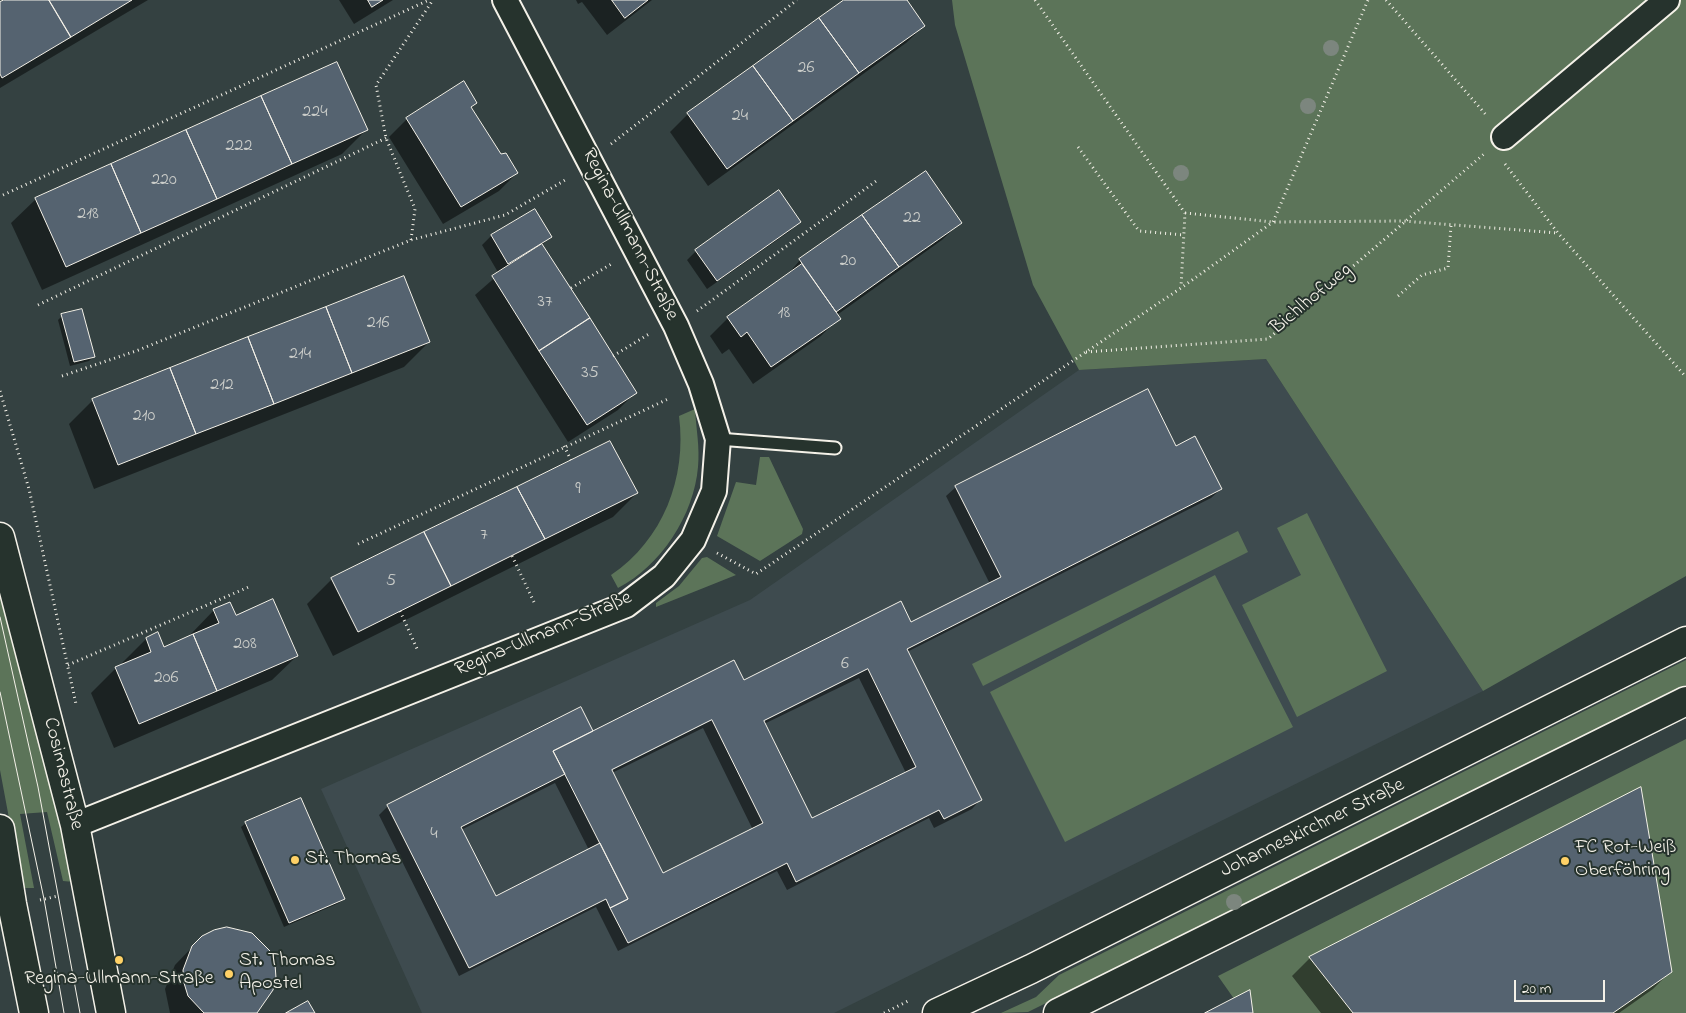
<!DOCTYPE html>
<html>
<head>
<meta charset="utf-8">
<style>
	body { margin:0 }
	#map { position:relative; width:1686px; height:1013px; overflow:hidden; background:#344141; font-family:"Indie Flower",sans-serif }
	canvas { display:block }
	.scale { position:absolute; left:1514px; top:980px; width:91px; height:22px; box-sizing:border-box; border:2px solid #f4f1e8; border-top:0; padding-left:6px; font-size:15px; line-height:18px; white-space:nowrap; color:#f4f1e8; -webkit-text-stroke:4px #26332d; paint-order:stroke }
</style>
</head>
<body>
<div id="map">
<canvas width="1686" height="1013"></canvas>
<div class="scale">20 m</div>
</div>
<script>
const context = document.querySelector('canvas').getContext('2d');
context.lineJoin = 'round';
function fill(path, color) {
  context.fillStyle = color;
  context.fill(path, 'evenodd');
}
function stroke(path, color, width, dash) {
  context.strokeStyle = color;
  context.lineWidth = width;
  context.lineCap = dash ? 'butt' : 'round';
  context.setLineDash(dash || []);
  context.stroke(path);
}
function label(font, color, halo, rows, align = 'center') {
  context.font = font + ' "Indie Flower",sans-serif';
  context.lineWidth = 4;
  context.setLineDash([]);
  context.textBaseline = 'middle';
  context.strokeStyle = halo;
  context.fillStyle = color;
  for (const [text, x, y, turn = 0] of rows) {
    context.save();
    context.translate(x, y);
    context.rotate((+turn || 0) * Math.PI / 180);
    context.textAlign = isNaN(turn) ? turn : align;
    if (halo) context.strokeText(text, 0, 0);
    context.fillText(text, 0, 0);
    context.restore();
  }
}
fill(new Path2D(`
	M1266,359l217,332 -649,322h-412l-101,-224 429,-189 329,-230z`), '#3e4b4f');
fill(new Path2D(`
	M952,0h734v576l-203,115 -217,-332 -187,11 -46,-85 -78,-260z
	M695,409c1,19 5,38 3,58 -4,48 -37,99 -80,121l-7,-13c52,-35 76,-97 68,-159z
	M760,457h9l34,72 -1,5 -42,27 -43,-25 19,-54 20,3z
	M1307,513l80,158 -90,46 -55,-112 59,-30 -24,-47z
	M1238,531l10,21 -265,134 -11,-22z
	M707,557l29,18 -80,32v-4l23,-17 23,-28z
	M1215,575l78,152 -228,115 -75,-150z
	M0,585l57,207 17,90 -11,-1 -16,-69 -27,2 14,74h-12l-22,-118z
	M1686,660v25l-658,327 -27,1 35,-16 23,-22z
	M1686,739v274h-442l-26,-37z`), '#5c7459');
fill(new Path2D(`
	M7,0h141l-148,88v-84z
	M339,0h54l-39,24z
	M576,0h76l-45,35 -25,-33 -4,2z
	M846,0h59l19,26 -18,17 -198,143 -38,-54 18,-18z
	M476,103l-6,6 30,46 17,18 -18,18 -56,33 -54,-87 18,-18z
	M366,130l-24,24 -300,136 -31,-67 25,-24z
	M534,210l16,27 -8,8 94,147 -18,18 -50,32 -93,-147 24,-21 -17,-29 9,-9z
	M799,222l-9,9 -83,58 -20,-29 9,-9z
	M960,223l-18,17 -105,75 2,3 -18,18 -68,48 -24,-35 -7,5 -12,-18 18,-18 55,-38 17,-20z
	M62,316l31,41 -4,4 -19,5 -12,-46z
	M429,342l-25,25 -310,122 -25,-65 24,-24z
	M609,443l28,50 -24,24 -280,139 -26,-52 25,-25z
	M1176,447l45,42 -10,9 -304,154 74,147 -9,10 -38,19 -5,-10 -142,72 -10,-19 -159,80 -22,-44 -137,69 -80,-161 9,-9 204,-74 319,-108 79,-40 -44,-88 10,-9zM859,678l47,95 -94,47 -48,-96zM703,728l50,102 -91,45 -50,-102zM555,783l34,67 -94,47 -34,-67z
	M214,610l21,6 62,40 -25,24 -158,68 -23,-55 25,-25 7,-3 -1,-2 24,-24 11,-5 7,14 27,-11 -1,-2z
	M1640,789l31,182 -18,18 -34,24h-298l-29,-37 18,-18z
	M246,823l97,76 -4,4 -55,24 -43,-100z
	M227,929l25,5 17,19 -13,60h-86l-5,-24 10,-24 27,-28z`), '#0007');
const building = new Path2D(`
	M4,0h45l22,37 -69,41 -2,-4v-72z
	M49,0h83l-61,37z
	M368,0h15l-11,7z
	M612,0h36l-23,18z
	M844,0h63l18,26 -66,47 -40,-55z
	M819,18l40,55 -66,48 -40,-55z
	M337,62l31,68 -76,34 -31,-68z
	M753,66l40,55 -66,48 -40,-56z
	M464,81l13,22 -6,4 30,47 5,-1 12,20 -57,34 -55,-89z
	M261,96l31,68 -75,35 -31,-69z
	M186,130l31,69 -76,34 -30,-69z
	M111,164l30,69 -75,34 -31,-69z
	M926,171l36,52 -63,44 -37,-52z
	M779,190l22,32 -84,59 -22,-31z
	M535,209l17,28 -44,27 -17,-29z
	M862,215l37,52 -63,45 -37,-53z
	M542,244l48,74 -51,33 -47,-75z
	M802,264l39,55 -70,48 -24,-35 -6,5 -14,-20z
	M404,276l26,66 -78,31 -26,-66z
	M326,307l26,66 -78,31 -26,-67z
	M82,309l13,48 -21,5 -13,-48z
	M590,318l47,75 -50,32 -48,-74z
	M248,337l26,67 -78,30 -26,-66z
	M170,368l26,66 -78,31 -26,-66z
	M1148,389l28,57 19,-10 27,53 -315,160 75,151 -38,19 -5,-9 -143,72 -9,-19 -159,80 -18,-35 18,-9 -75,-148 181,-91 10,20 157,-79 10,21 90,-45 -46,-91zM868,669l48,98 -104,51 -48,-97zM712,720l51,103 -100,50 -51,-103z
	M610,441l28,52 -93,46 -28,-52z
	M517,487l28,52 -94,47 -27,-54z
	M424,532l27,54 -93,46 -27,-54z
	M273,599l25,57 -81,35 -24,-57 26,-11 -6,-14 17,-7 6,13z
	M158,632l6,15 29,-13 24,57 -78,33 -24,-57 36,-15 -5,-14z
	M581,707l12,24 -40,20 12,23 -104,53 35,69 104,-53 28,56 -18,9 -4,-9 -137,69 -82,-163z
	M1641,787l31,185 -59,41h-260l-44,-56z
	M301,798l44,101 -56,24 -44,-101z
	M227,927l25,6 19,19 4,12 1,14 -3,12 -16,23h-53l-16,-17 -4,-13 -1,-13 9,-24 10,-10 12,-6z
	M1250,990l3,23h-48z
	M308,1001l7,12h-29z`);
fill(building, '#556370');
stroke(building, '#f4f1e8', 1);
const lane = new Path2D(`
	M718,439l117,9`);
const street = new Path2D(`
	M1504,137l163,-137
	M75,825l551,-220 38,-29 29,-36 21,-49 4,-52 -17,-55 -25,-58 -171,-326`);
const secondary = new Path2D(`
	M0,537l75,288 36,188
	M0,829l12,75 22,109
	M937,1013l94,-44 655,-328
	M1058,1013l628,-312`);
stroke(lane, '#f4f1e8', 15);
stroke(street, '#f4f1e8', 28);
stroke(secondary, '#f4f1e8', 31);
stroke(new Path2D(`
	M1035,0l150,213 -4,74
	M1386,0l101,116
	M611,144l186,-144
	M1078,147l61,84 45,4
	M1505,164l53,69 128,144
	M3,195l426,-195
	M1185,213l88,9 130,-1 155,12
	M411,240l4,-31 -29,-71 -10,-53 57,-85
	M571,288l42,-25
	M1398,296l24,-21 26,-7 3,-43
	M38,305l348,-167
	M697,311l182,-132
	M1086,352l182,-13 216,-185
	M613,356l36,-22
	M62,376l74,-25 275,-111 94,-25 62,-36
	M0,391l29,98 47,215
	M564,446l7,14
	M358,544l310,-145
	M717,553l39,21 425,-286 92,-66 95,-222
	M512,556l22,46
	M400,611l18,40
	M68,665l183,-79
	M40,900l18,-4
	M884,1013l26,-13`), '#f4f1e8', 3, [1, 4]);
stroke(lane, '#26332d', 11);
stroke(street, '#26332d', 24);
stroke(secondary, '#26332d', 28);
stroke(new Path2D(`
	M0,617l38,170 42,226
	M0,692l44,207 20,114`), '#f4f1e8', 1);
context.fillStyle = '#7c867e';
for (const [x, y] of [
	[1331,48],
	[1308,106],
	[1181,173],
	[1234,902]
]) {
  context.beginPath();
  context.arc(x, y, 8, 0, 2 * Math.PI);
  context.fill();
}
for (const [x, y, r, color] of [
	[295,860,5,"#ffd166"],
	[1565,861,5,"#ffd166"],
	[119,960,5,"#ffd166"],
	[229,974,5,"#ffd166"]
]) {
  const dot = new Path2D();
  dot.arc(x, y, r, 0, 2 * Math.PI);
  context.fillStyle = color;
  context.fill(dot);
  stroke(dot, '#26332d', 2);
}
label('18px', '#ccceca', null, [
	["26",806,69],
	["224",315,113],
	["24",740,117],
	["222",239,147],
	["220",164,181],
	["218",88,215],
	["22",912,219],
	["20",848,262],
	["37",545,303],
	["18",784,314],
	["216",378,324],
	["214",300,355],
	["35",590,374],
	["212",222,386],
	["210",144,417],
	["9",578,490],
	["7",484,536],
	["5",391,582],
	["208",245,645],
	["6",845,665],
	["206",166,679],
	["4",434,835]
]);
label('20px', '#f4f1e8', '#26332d', [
	["Regina-Ullmann-Straße",629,235,63],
	["Bichlhofweg",1312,300,-40],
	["Regina-Ullmann-Straße",544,635,-23],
	["Cosimastraße",62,774,76],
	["Johanneskirchner Straße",1313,829,-26]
]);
label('20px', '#f4f1e8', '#26332d', [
	["FC Rot-Weiß",1575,849],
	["Oberföhring",1575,872],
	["St. Thomas",305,860],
	["St. Thomas",239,962],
	["Apostel",239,985],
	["Regina-Ullmann-Straße",119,980,"center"]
], 'left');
</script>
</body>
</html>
